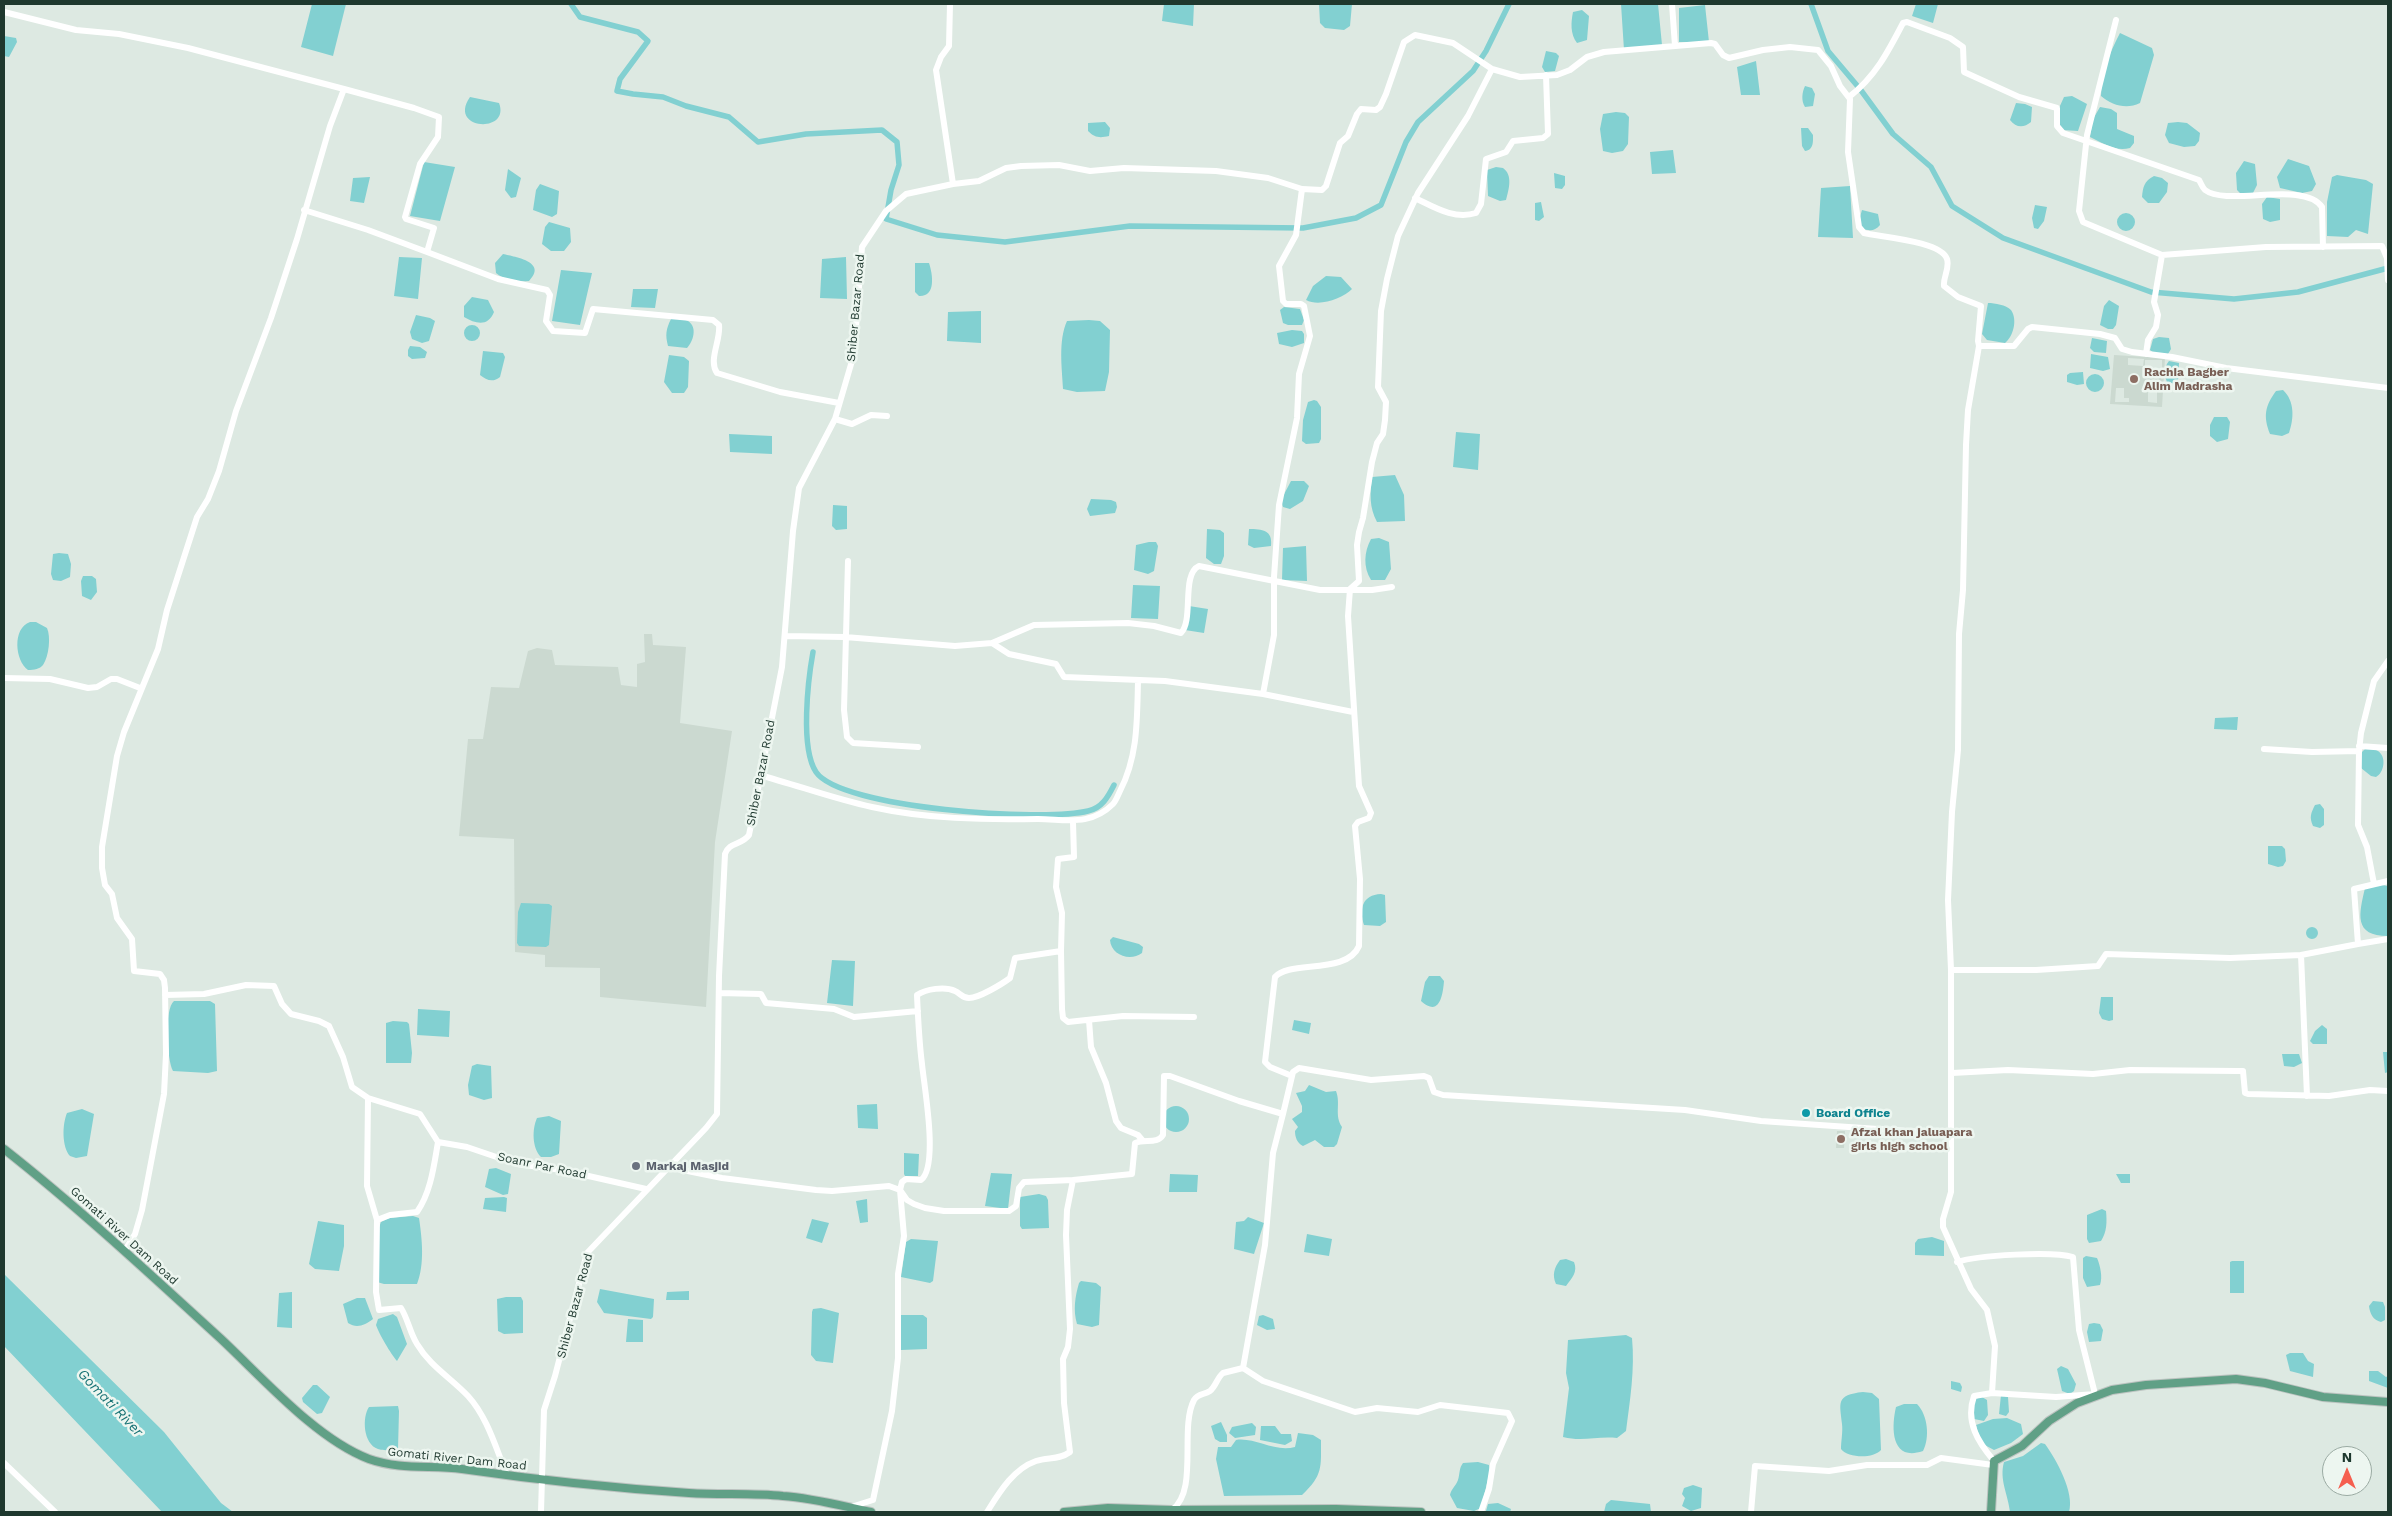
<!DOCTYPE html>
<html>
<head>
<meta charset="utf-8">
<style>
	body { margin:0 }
	#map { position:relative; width:2392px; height:1516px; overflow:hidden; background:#dde9e2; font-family:"Work Sans",sans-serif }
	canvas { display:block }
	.frame { position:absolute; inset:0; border:5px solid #1e382e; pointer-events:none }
	.north { position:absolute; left:2322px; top:1446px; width:50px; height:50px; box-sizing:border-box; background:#edf6f0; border:1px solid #9aaaa2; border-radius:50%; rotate:0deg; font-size:14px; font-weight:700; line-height:20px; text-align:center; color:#1e382e }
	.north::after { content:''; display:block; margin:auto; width:18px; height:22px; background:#f55f4f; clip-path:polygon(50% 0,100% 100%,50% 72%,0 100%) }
</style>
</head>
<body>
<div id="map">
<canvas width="2392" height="1516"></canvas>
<div class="frame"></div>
<div class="north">N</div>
</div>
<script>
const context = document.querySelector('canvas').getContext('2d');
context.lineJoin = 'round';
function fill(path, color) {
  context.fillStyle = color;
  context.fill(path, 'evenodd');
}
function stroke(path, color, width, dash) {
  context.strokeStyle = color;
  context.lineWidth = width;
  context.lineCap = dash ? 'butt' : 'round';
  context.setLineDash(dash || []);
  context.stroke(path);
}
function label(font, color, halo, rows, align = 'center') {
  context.font = font + ' "Work Sans",sans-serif';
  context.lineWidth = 5;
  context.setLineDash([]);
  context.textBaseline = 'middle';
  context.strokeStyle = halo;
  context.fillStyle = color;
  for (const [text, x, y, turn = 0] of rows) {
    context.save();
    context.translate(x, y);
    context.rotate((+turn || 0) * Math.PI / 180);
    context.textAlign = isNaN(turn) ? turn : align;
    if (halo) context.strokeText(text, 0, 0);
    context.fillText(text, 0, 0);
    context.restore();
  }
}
fill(new Path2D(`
	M2114,355l51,3 -3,49 -52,-3zM2128,358l16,1 -1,7 -15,-1zM2145,360h17v9h-17zM2116,388h8v10h5v4h-14zM2148,389l9,1v13l-9,-1z
	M644,634h8l1,11 33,2 -6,76 52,8 -17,111 -9,165 -106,-10v-29l-55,-1v-12l-30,-3 -1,-113 -55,-3 9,-97h15l8,-52 28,1 9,-37 9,-3 15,2 3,15 63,2 3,18 16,2v-23l8,-2z
	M1837,1131h8l-1,17h-8z`), '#cbd9d0');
fill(new Path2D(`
	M312,4h34l-13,52 -32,-9z
	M1164,4h30l-1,22 -31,-5z
	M1319,4h33l-2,22 -6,4 -19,-2 -5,-5z
	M1621,4h37l4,41 -38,5z
	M1916,4h22l-5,19 -21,-7z
	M1705,5l4,37h-30v-34z
	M1582,10l7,6 -2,24 -10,3c-7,-9 -6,-21 -4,-31z
	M2120,33l32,15 2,7 -14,48c-14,7 -28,2 -39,-7 0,-23 9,-44 19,-63z
	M4,36l12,2 1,4 -8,15 -5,-1z
	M1546,51l10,2 3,3 -4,15 -10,1 -3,-5z
	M1756,61l4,34h-19l-4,-28z
	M1805,86l7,2 3,6 -2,12 -8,1c-4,-6 -3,-15 0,-21z
	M2072,96l15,8 -9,27 -16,-1 -4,-6 1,-16 5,-11z
	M470,97l29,6c12,31 -52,27 -29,-6z
	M2016,103l9,1 7,3 -1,15c-7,6 -15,6 -21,-2z
	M2100,107l11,2 6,4v16l17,7v7l-4,5c-15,4 -27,-5 -40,-11l3,-18z
	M1616,112l9,1 4,4 -1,27 -5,7 -11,2 -9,-2 -3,-22 3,-15z
	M1105,122l5,6 -1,8c-9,2 -14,2 -21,-5v-8z
	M2178,122l9,1 13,10 -1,8 -4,5 -11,1 -15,-4 -4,-8 3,-12z
	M1801,128h7l5,7c0,6 1,15 -8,16l-3,-5z
	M1673,150l3,23 -24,1 -2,-22z
	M2288,159l21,7 7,18 -4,7 -10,2 -22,-5 -3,-11z
	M2244,161l11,3 2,21 -4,8h-13l-3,-3 -1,-17z
	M424,162l31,5 -15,54 -30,-5z
	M1496,167l7,1c10,7 6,21 3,32l-6,1 -12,-5 -1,-26z
	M508,169l13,9 -5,19 -5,1 -6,-8z
	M1554,173l11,3v9l-3,4 -7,-1z
	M2337,175l29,5 7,4 -5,50 -12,-4 -8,7 -21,-1v-34l5,-25z
	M2154,176l8,2 6,5 -1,9 -8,11h-11l-6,-6c1,-10 2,-16 12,-21z
	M370,177l-6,26 -14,-2 3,-23z
	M540,184l19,7 -2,23 -5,3 -19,-7 3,-20z
	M1850,186l3,52 -35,-1 3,-49z
	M2267,197l13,2v21l-10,2 -7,-3 -1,-15z
	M1541,202l3,15 -5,4 -4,-1v-17z
	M2035,205l12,2 -3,14 -6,8 -4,-1 -2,-10z
	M1862,210l16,4 2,11c-6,7 -11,6 -19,3l-1,-11z
	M2117 222a9 9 0 1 1 18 0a9 9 0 1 1-18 0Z
	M549,222l21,6 1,14 -7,9h-13l-9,-7 3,-17z
	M503,254c13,3 45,8 26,27 -13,1 -23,0 -33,-8l-1,-10z
	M399,257l23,1 -4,41 -24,-3z
	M846,257l1,42 -27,-1 2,-39z
	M915,263h14c4,12 7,34 -10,33l-4,-4z
	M561,270l31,3 -12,52 -28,-4z
	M1326,276l15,1 11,12c-10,10 -33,18 -46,11l7,-14z
	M633,289h25l-3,19 -24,-1z
	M472,297l16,3 6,12c-6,15 -18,12 -30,5v-11z
	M2109,300l10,6 -3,19 -3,4h-5l-8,-4 4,-19z
	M1988,303c7,0 18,2 23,7 7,10 2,27 -6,33l-18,-3 -5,-6z
	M1284,307l16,2 4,11 -2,5h-14l-5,-2 -3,-13z
	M981,311v32l-34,-2 1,-29z
	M416,315l14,3 5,3 -6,20 -7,2 -10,-4 -2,-7z
	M671,319c5,0 13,0 17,2 10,6 5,21 -1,27l-19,-2c-3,-11 -2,-17 3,-27z
	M1089,320l11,1 10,9 -1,42 -4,19 -28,1 -14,-3c-1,-21 -5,-48 4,-68z
	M464 333a8 8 0 1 1 16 0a8 8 0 1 1-16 0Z
	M1292,330l10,1 2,3v9l-12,4 -13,-3 -2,-11z
	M2159,337l10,1 2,11 -3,5 -14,-1 -4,-3 3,-11z
	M2092,338l15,3 -1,12 -12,-1 -4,-4z
	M410,346l10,1 7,5 -2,6 -13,1 -4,-3v-6z
	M483,351l20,2 2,4 -5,20c-7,6 -14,3 -20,-2z
	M2091,354l17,3 2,12 -7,2 -13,-3z
	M669,355l15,2 5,4 -1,26 -4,6h-12l-8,-11z
	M2169,361l10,2 -1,19 -2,2 -9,-2c-3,-7 -3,-15 2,-21z
	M2083,372l1,12 -7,1 -10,-3v-7l3,-2z
	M2086 383a9 9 0 1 1 18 0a9 9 0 1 1-18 0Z
	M2283,390c12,11 11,29 6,43l-7,3 -12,-2c-7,-18 -5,-28 6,-43z
	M1314,400l3,1 4,6v32l-2,4 -13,1 -4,-3 1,-21 5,-18z
	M2214,417h13l3,5 -2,17 -11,3 -7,-6v-11z
	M1456,432l24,2 -2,36 -25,-3z
	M729,434l43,2v18l-42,-2z
	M1395,475l9,20 1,26 -28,1c-8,-15 -7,-28 -5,-45z
	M1291,481h13l5,5 -6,15 -13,8 -7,-2 -2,-7z
	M1091,499l20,1 5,2 1,5 -2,6 -25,3 -3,-7z
	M833,505l14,1v23l-11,1 -4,-4z
	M1207,529l13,1 4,3v23l-3,8h-7l-8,-6z
	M1249,529c13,0 24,1 22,17l-17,2 -6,-3z
	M1379,538l10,4 2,27 -6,11h-14c-8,-13 -7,-28 0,-41z
	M1149,542h7l2,4 -4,25 -6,3 -14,-4 2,-25z
	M1306,546l1,35 -25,-1 1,-32z
	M59,553l9,1 3,10 -1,13 -9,4 -8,-1 -2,-6 2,-20z
	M83,576h9l4,3 1,13 -6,8 -9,-4 -1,-15z
	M1133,585l27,1 -2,33 -27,-1z
	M1189,606l19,3 -4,24 -19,-3z
	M30,622h6l11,6c4,9 2,28 -4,37 -3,4 -9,5 -15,5 -13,-9 -16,-42 2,-48z
	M2238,717l-1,13 -23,-1 1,-11z
	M2366,748c3,0 9,1 12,3 9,6 6,22 -2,26l-5,-1 -10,-8v-15z
	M2320,804l4,5v16l-4,3 -7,-2c-4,-9 -2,-13 2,-21z
	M2268,846h14l3,3 1,12 -3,5 -5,1 -10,-3z
	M2382,885l6,1v50c-35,0 -29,-22 -23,-48z
	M1381,894l4,1 1,27 -6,4 -16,-1c-5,-16 -2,-30 17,-31z
	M521,903l28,1 3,2 -3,39 -3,2 -27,-1 -2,-3 1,-31z
	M2306 933a6 6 0 1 1 12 0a6 6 0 1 1-12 0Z
	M1113,937l26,7 4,3 -1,6c-12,9 -31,2 -32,-13z
	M832,960l23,1 -2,45 -26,-3z
	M1429,976h11l4,5c-1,13 -4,37 -23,20l4,-19z
	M2101,997h12v23l-4,1 -7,-2 -3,-6z
	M174,1001h36l5,3 2,67 -9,2 -35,-2c-6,-11 -9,-62 1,-70z
	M418,1009l32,2 -1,26 -32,-2z
	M1294,1020l17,3 -2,11 -17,-4z
	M393,1021l14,1 2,2 3,29 -1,10h-25v-40z
	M2322,1025l5,4v15h-14l-3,-3 5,-10z
	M2383,1052h5v20l-3,1z
	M2282,1054h17l3,9 -8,4 -10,-1z
	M477,1064l14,2 1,32 -8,2 -15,-5 -1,-10 4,-19z
	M1309,1085l17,7 10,-1c5,13 -2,24 6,36l-5,17 -3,3h-10l-9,-7 -12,6c-6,-3 -8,-9 -8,-15l3,-4 -6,-8 10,-7v-6l-6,-13 9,-2z
	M877,1104l1,25 -20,-1 -1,-23z
	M1163 1119a13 13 0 1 1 26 0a13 13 0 1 1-26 0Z
	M82,1109l12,5 -7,42 -11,2 -6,-2c-8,-9 -8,-31 -3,-43z
	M549,1116l12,5 -2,33 -8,3h-10c-9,-9 -9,-28 -4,-39z
	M904,1153l15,1 -1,22h-13l-1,-2z
	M496,1168l15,6 -3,20 -5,1 -18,-8 4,-18z
	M991,1173l21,1 -4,35 -23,-3z
	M1170,1174l28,1 -1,17h-28z
	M2116,1174h14v9h-9z
	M1039,1194l7,2 2,4 1,28 -27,1 -2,-3v-29z
	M504,1197l3,1 -1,14 -23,-3 2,-11z
	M867,1199l1,23 -8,1 -4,-22z
	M2102,1209l4,2c1,11 1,21 -5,30l-12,2 -2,-4v-24z
	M413,1216l6,2c3,20 6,46 -2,66h-33l-7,-2 1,-52 3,-8 8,-4z
	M1248,1217l16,6 -10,31 -20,-5 2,-27 8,-1z
	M812,1219l17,4 -7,20 -16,-5z
	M318,1221l26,4v21l-5,25 -24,-2 -6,-5z
	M1307,1234l25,5 -3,17 -25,-4z
	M1932,1237l12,4v15l-29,-1v-12l3,-4z
	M911,1239l27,2 -5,40 -3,2 -29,-6 5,-35z
	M2086,1256l11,2c3,7 6,19 3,27l-13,2 -4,-9v-20z
	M1566,1259l8,3c4,10 -2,16 -8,24l-10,-2c-4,-9 -2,-16 4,-24z
	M2232,1261h12v32h-14v-31z
	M4,1274l160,158 57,71 12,9h-71l-158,-166z
	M1081,1281l15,2 5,4 -2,38 -7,2 -15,-3c-4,-14 -2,-27 2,-41z
	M600,1289l54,10 -1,18 -2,2 -47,-6 -7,-11z
	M689,1291v9h-23l1,-8z
	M292,1292v36l-15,-1 2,-34z
	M506,1297h15l2,4v32l-19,1 -6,-3 -1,-32z
	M357,1298h8l8,21c-8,6 -16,10 -25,4l-5,-19z
	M2373,1301l10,1 2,5v13l-4,2c-8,-2 -11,-8 -12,-16z
	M821,1308l18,5 -6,50 -17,-2 -5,-6 1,-43 1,-3z
	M393,1314l4,3 10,27 -10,17c-6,-7 -18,-27 -21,-36l2,-6z
	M901,1315h22l4,3v31l-26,1z
	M1263,1315l10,4 2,10 -8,1 -10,-5 2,-9z
	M628,1319l15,1v22h-17z
	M2094,1323l6,1 3,6 -2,11 -12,1 -2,-10 2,-8z
	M1626,1335l6,3c3,32 -2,62 -6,93l-9,7c-20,-2 -35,4 -54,-1l6,-49 -3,-15 2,-33z
	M2290,1353h13l5,8 6,3 -1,13 -23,-6 -4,-16z
	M2061,1366l7,3 8,15 -2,7 -4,3 -8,-3 -5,-22z
	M2369,1371h9l8,6 2,-1v12l-19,-7z
	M1951,1381l9,2 2,4 -1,5 -10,-3z
	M313,1385h4l13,12 -8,16 -5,1 -14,-12 -1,-4z
	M1863,1392l9,1 7,6 2,51c-8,9 -33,8 -40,-1 0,-8 2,-17 1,-25 -2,-21 -7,-29 21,-32z
	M2001,1395l7,2 1,15 -3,4 -7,-2z
	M1982,1397l5,3 1,15 -4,6 -10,-2 -1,-14 2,-6z
	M1904,1404h13c11,11 13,34 6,47 -32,11 -32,-23 -27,-44z
	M398,1406l1,5 -1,38c-7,1 -14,2 -20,0 -15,-5 -16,-32 -9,-42z
	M2007,1418l14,6 2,10 -12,9 -17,7 -13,-7 -5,-18 17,-6z
	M1221,1422l6,13v7h-7l-5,-3 -4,-13z
	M1252,1423l4,4 -1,8 -20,3 -6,-5 3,-6z
	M1261,1426h14l6,8h10l1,7 -7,4 -25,-5z
	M1298,1433l15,2 8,5c0,28 2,35 -19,55l-78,1 -8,-37 2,-12h13l5,-7c19,-3 39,13 59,7z
	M2041,1443l4,1c11,15 30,49 24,68h-59c-2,-18 -11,-32 -6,-50l19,-6z
	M1478,1462l11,3 1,6 -9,37 -7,3 -17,-3 -7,-13c1,-6 6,-9 8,-15 2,-7 1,-12 5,-17z
	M1693,1485l9,3 -1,20 -10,3 -9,-5 3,-8 -3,-4 2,-6z
	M1611,1500l39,4 1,8h-47l2,-8z
	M1498,1503l13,6 -1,3 -24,-1 2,-7z`), '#82d0d1');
stroke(new Path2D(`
	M571,4l9,13 58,15 10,9 -28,38 -3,12 16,3 30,3 23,9 43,11 29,25 48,-8 76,-4 15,12 2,23 -8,25 -5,29 51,16 68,7 125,-16 173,2 53,-10 25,-13 25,-63 12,-20 55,-51 13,-20 23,-47
	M1811,4l17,47 32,38 33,45 38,33 21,39 51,32 148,54 83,7 64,-7 90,-24
	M813,652c-5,28 -13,96 3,120 25,37 229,50 272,39 14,-3 20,-14 26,-26`), '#82d0d1', 5.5);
const major = new Path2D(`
	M4,1149c75,59 145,124 216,189 42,39 96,101 149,121 31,11 62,6 93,10 76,11 151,19 227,24 32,2 63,0 94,3 30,2 59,10 88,16
	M1064,1512l44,-4 64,2 164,-1 85,3
	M1991,1512l3,-51 28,-15 27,-25 28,-18 35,-13 34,-5 90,-6 29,4 58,14 65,5`);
stroke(major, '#bcc3c0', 10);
stroke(new Path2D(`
	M950,4l-1,42 -8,11 -5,13 17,114
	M1672,4l3,42
	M4,12l72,18 43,4 69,14 156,41 -14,37 -33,113 -26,79 -35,93 -17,60 -11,28 -11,18 -30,93 -9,39 -34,83 -7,24 -15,91v21l3,17 7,9 5,24 15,21 2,32 26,3 4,6 1,8 1,66 -2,40 -22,116 -7,24 -10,16
	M2116,20l-29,115 -8,76 4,11 79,33 -8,47 4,13 -2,12 -8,13 -2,14
	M344,89l70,19 25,9 -1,20 -18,27 -15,53 1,2 28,9 -7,24 71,27 49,11 3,5 -4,26 7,10 32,2 8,-24 120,11 6,5c2,15 -11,35 -2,48l63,19 59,11
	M1849,97c26,-20 39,-45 54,-74l4,-1 43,16 13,9 1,25 55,25 38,11v18l6,7 136,47c2,3 3,7 6,10 22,17 99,-10 117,17l1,40
	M1415,198c19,9 39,22 61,15l5,-9 5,-45 20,-7 7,-11 30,-3 5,-4 -2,-59
	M304,210l64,20 59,22
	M2162,255l104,-8 116,-1 5,12 1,22
	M835,419l17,5 19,-9 16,1
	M848,561l-4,149 3,27 6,6 65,4
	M786,636l59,1 110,9 37,-3 17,11 47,10 8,13 101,4 98,13 90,18
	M992,643l42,-18 94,-2 26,3 27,7c13,-13 0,-59 18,-67l121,24h52l20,-3
	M4,678l46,1 38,9 9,-1 14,-8h6l23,9
	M1263,694l11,-59v-58l5,-72 18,-87 2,-44 11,-38 -6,-30 -3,-2h-15l-3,-3 -4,-35 17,-31 6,-46 20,1 4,-4 14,-43 8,-7 9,-22 4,-5 15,1 4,-3 6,-13 18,-52 11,-7 38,8 39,26 28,8 37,-2 13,-5 17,-13 17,-5 107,-9 4,1 8,11 6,3 34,-8 27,-3 28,3 13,16 9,20 10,13 -2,53 11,75 5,6c16,4 77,8 83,26 3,9 -4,18 -3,27l14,11 23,9 -3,35 1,5h35l14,-17 4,-2 68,7 15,4 7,11 10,3 40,5 54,11 162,20
	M2359,746l29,2
	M2264,749l48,3 47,-1
	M759,775c38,10 75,24 113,32 54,12 111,13 166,12 27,0 52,8 75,-15 3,-3 5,-9 7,-13 18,-35 17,-71 18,-110
	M2374,884l-7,-37 -9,-22 1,-74 2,-18 13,-52 14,-20
	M2358,944l30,-5
	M1061,951l1,58 1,9 5,4 55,-6 71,1
	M2301,955l57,-11 -4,-55 34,-8
	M1951,970h85l62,-4 8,-12 124,4 71,-3 6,141
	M719,993l42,1 5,9 68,6 20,8 64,-6
	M165,995l39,-1 42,-9 28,1 8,18 9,10 28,7 10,5 14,31 9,30 16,11 52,16 18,28
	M1089,1020l2,27 15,36 10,38 5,7 17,7 5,6
	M1952,1073l56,-3 85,4 37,-4 108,1h5l2,22 3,1 81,2 41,-6 18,1
	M1292,1076l-22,-9 -5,-5 10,-85c14,-17 72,-2 84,-31l1,-67 -5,-53 3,-4 11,-4 2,-5 -12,-27 -11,-170 2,-27 9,-8 -2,-36 2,-13 4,-14 9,-56 5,-19 6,-9 2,-14 1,-18 -8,-15 3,-76 6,-32 11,-43 20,-43 50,-77 24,-47
	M368,1098l-1,88 10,34 -1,72 3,18 22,-2c7,11 9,25 16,36 13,22 34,34 51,52 20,22 28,53 39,79
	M1951,1134v58l-8,27v8l28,62 16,21 8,36 -3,47 64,4 39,-3 -16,-64 -6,-73c-20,-6 -95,-2 -116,5
	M438,1142l29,5 50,17 45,6 84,19
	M668,1167l54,11 94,12 16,1 57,-5 11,4 7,10 7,4 11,4 19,3h65l7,-5 3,-18 5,-6 49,-2
	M377,1220l13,-5 27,-3c14,-20 17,-47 21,-70
	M1243,1368l20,13 92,31 22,-4 41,4 22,-7 68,8 4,8 -19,43 -4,25 -8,23
	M1992,1393l-18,3c-9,26 4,46 20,65
	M4,1463l51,49
	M851,1507l22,-7 19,-89 6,-53v-84l6,-38 -4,-46 2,-8 4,-3 15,1c18,-14 3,-94 1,-116 -3,-23 -4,-46 -5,-69 9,-6 28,-9 38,-4 5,2 7,7 14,7 10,0 33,-14 41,-20l5,-20 46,-7 1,-38 -6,-26 2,-28 16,-2 -1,-35
	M1172,1510c27,-20 7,-81 22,-110 4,-7 10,-5 16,-9 6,-5 7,-13 13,-18l20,-5 22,-123 8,-92 10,-39
	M541,1512l3,-102 11,-34 32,-123 119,-125 11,-14 2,-138 6,-122c4,-12 17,-9 24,-19l33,-168 11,-136 6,-43 36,-69 19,-65 8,-107 24,-36 20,-17 47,-10 26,-3 27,-13 15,-2 38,-1 31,6 34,-3 92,3 52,7 34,11
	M987,1512c12,-19 26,-43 49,-51 12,-4 23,-1 34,-9l-6,-49 -1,-44 5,-12 2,-18 -4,-94 1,-25 6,-30 59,-6 3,-31c9,-5 22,2 28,-8l1,-59h6l69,25 44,13 10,-42 6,-4 72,12 53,-4 5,2 5,14 9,3 242,15 76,11 190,13v-164l-3,-70 4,-88 6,-62 1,-116 4,-44 3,-145 2,-35 11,-64
	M1751,1512l4,-46 74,5 38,-6h60l14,-7 52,7`), '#fff', 6);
stroke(major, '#60a086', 8);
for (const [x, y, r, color] of [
	[2134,379,5,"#8d6e63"],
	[1806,1113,5,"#0f9aa8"],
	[1841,1139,5,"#8d6e63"],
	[636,1166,5,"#6b7280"]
]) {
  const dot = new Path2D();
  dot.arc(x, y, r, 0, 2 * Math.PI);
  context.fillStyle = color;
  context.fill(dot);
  stroke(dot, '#edf6f0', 2);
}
label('12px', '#1e382e', '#edf6f0', [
	["Shiber Bazar Road",856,308,-85],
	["Shiber Bazar Road",761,773,-79],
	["Soanr Par Road",542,1166,12],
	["Gomati River Dam Road",124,1236,42],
	["Shiber Bazar Road",575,1306,-75],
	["Gomati River Dam Road",457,1459,6]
]);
label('bold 12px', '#785e54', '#edf6f0', [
	["Rachia Bagber",2144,372],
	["Alim Madrasha",2144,386],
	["Afzal khan jaluapara",1851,1132],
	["girls high school",1851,1146]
], 'left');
label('bold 12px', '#0d838f', '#edf6f0', [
	["Board Office",1816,1113]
], 'left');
label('bold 12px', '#5b616d', '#edf6f0', [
	["Markaj Masjid",646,1166]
], 'left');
label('italic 14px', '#187375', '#edf6f0', [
	["Gomati River",110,1403,46]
]);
</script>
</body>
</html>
